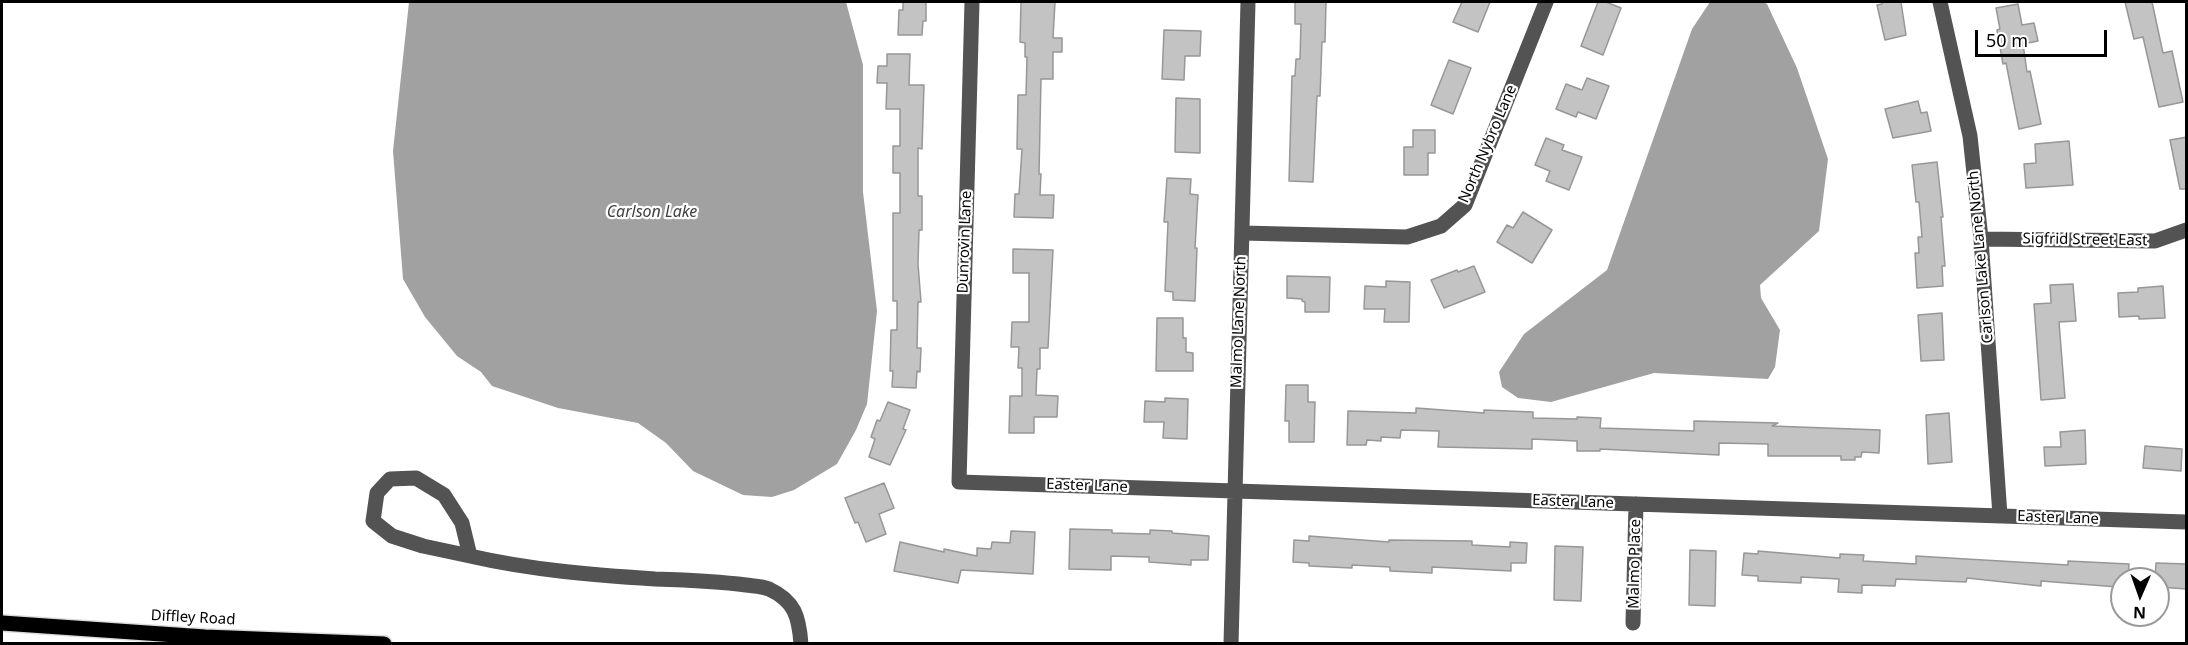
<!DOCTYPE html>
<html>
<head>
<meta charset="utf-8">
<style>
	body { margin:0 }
	#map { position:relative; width:2188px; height:645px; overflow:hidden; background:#fff; font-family:"Noto Sans",sans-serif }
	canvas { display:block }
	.frame { position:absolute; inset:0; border:3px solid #000; pointer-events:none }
	.north { position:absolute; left:2110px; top:567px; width:60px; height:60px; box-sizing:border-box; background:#fff; border:2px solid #999; border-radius:50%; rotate:182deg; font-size:16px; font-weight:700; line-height:24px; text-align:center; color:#000 }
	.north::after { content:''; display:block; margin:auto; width:21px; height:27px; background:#000; clip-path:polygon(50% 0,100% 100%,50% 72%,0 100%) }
	.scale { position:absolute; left:1975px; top:30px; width:132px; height:27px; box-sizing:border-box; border:3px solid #000; border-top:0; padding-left:8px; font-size:18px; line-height:21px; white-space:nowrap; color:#000; -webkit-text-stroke:4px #fff; paint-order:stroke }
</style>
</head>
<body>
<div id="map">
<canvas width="2188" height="645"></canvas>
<div class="frame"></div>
<div class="north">N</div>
<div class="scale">50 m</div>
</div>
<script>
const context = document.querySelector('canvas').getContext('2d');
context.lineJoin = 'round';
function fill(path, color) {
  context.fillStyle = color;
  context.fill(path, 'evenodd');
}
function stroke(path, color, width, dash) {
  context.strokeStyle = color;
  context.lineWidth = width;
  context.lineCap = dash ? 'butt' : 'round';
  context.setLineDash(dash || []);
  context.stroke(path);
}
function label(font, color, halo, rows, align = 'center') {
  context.font = font + ' "Noto Sans",sans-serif';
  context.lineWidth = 4.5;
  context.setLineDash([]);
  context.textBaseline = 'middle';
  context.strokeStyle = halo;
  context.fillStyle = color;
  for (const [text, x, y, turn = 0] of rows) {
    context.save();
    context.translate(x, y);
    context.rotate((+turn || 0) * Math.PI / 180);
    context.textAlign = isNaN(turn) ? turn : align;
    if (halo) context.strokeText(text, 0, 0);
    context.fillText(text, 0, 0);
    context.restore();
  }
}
fill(new Path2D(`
	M409,2h437l17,63v127l14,119 -10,93 -11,26 -19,34 -43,26 -22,7 -29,-2 -50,-24 -27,-28 -28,-20 -80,-15 -66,-22 -11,-14 -24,-16 -32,-39 -22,-38 -10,-128z
	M1710,2h54l3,2 30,64 31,91 -9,72 -59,54 1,13 19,32 -5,37 -7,12 -114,-6 -103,29 -33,-4 -16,-11 -3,-15 25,-38 83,-64 85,-241z`), '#a1a1a1');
const building = new Path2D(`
	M903,2h23v19h-3l-1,14h-24l1,-25h4z
	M1021,2h34l-2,36h9v14h-9v27h-12l-2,95h2l-1,21h14l-1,23 -39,-1 1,-23h4l3,-45h-5l1,-54h8l1,-38h-2v-14l-5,-1z
	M1295,2h31l-1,40h-3l-2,54h-3l-4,86 -24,-1 3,-105h3l1,-17h4l1,-35h-6z
	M1462,2h28l-12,30 -25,-10z
	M1598,2h8l15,6 -18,47 -22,-9z
	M1882,2h19l5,33 -21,5 -8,-35 5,-1z
	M2125,2h27l11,51 9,-2 11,51 -24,5 -16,-70 -9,2z
	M2018,4l4,21 12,-2 4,18 -15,3 4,28 3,-1 11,53 -22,5 -13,-66 -3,1 -6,-34 3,-1 -4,-21z
	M1164,30l37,1 -1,25h-15l-1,24 -22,-1z
	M887,54h23l-1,31h15l-2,64 -4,-1v48h4v34h-3l-1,34 3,38h-3l-1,46h4l-1,24 -3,-1 -1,17 -24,-1 1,-16h-3l1,-41h6v-29h-4v-88h7v-40h-7v-27h7v-37h-14l1,-26h-10l1,-17h9z
	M1449,60l22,8 -18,46 -22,-9z
	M1587,78l22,8 -13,33 -18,-7 -2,5 -20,-8 10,-25 16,6z
	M1176,98l24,1v54l-25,-1z
	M1918,101l3,12 6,-1 4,19 -38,7 -8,-29z
	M1413,130h22v23h-7v22h-24v-28h9z
	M2187,137v52h-7l-10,-49z
	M1546,138l18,7 -2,5 20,7 -13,33 -23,-9 4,-10 -15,-6z
	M2069,141l4,44 -47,3 -2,-24 12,-1 -1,-19z
	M1937,162l6,55h-2l4,49h-3l1,20 -26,2 -2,-35h4l-1,-16h4l-3,-35h-3l-4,-37z
	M1167,178l24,1 -1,15 8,1 -3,53h2l-2,53 -22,-1v-8l-8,-1 3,-69h-4z
	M1523,212l29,18 -20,33 -35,-21 10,-17 6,3z
	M1013,249l40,1 -5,98h-8v21h-3l-1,26 22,1 -1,21h-23v16h-25l1,-37h12v-28h-4l1,-21h-8l1,-25h17v-49h-16z
	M1474,266l11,26 -41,16 -13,-28 26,-10 1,2z
	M1287,276l43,1 -1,35h-24v-10l-3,-1v-2l-15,-1z
	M1386,281l24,1 -1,40h-25l1,-13h-21l1,-23 21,1z
	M2073,284l3,37 -17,1 6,76 -24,2 -7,-96 17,-1 -1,-18z
	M2163,286l2,32 -26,1v-3l-20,1 -1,-24 20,-1v-4z
	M1942,313l2,47 -23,1 -3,-46z
	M1157,318h26v20h3v14l7,1v18h-37z
	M1286,385h22v17h7l-1,40h-25v-21h-4z
	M1165,398l23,1 -1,40 -24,-1 1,-16h-20l1,-21 20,1z
	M888,402l22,8 -7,19 3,1 -16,35 -21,-8 6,-18 -4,-2 6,-17 3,1z
	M1416,408l68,5v-3l49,2v6l44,1v-2l24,1 -1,10 94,3v-10l84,2 -6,3 108,4 -1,23 -17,-1 -1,5h-6v3h-14v-4h-73v-12l-49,-1v12l-119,-6v2h-23v-10l-45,-2v10l-94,-2 1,-16 -38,-1 -1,8 -19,-1v4l-14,-1 -1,5h-19l1,-34 68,2z
	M1949,413l3,49 -24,2 -2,-49z
	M2085,430l1,34 -41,2 -1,-19h17l-1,-15z
	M2145,446l37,3 -1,22 -38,-3z
	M884,483l10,25 -15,6 7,20 -20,8 -8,-20 -3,1 -10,-25z
	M1070,529l42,1v3l38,1v-4l22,1v2l37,3 -1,24h-17v5l-42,-3v-5l-38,-1v14l-42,-1z
	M1011,531l24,1 -2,42 -72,-4 -3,13 -64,-12 6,-29 44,10v-3l33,7v-8l14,1 1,-7 18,1z
	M1309,536l80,6v-2l83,1v4l38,2v-5l17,1 -1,20h-15v8l-79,-4v6l-42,-2v-4l-38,-2v3l-43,-2v-3l-16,-1 1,-22 15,1z
	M1555,546l28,1 -2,54 -27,-1z
	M1690,550l26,1 -1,55 -26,-1z
	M1758,551l82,7v-4l24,1 -1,6 53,3v-8l152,9v-4l61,3 -1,15h-6v5h-4v3l-77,-6v5l-74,-8 -1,4 -70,-3 -1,7 -33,-1v8l-24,-1 1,-13 -38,-2v6l-43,-2v-5l-16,-1 2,-22 14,1z
	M2156,563l31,1v25l-29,-2v-8h-3z`);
fill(building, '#c3c3c3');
stroke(building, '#979797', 1.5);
const major = new Path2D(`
	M2,623l203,14 179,7`);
stroke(major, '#dbdbdb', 18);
stroke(new Path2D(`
	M972,2l-13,480 1227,40
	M1940,2l30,134 11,103 19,277
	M1242,233l165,4 34,-11 24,-21 81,-203
	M1981,239l174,2 31,-11
	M416,478l28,17 18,28 8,33 -47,-10 -31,-10 -19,-15 4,-28 13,-14z
	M470,556c61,14 123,19 185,23 31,1 61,2 91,6 7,1 16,1 23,4 26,12 30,28 32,55
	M1633,623l3,-119
	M1231,644l17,-642`), '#535353', 15);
stroke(major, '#000', 15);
label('15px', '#000', '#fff', [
	["North Nybro Lane",1488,144,-67],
	["Sigfrid Street East",2085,240,1],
	["Dunrovin Lane",965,242,-88],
	["Carlson Lake Lane North",1981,257,-95],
	["Malmo Lane North",1239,322,-88],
	["Easter Lane",1087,486,2],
	["Easter Lane",1573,502,2],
	["Easter Lane",2058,518,2],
	["Malmo Place",1635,564,-89],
	["Diffley Road",193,618,3]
]);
label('italic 16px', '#424242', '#fff', [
	["Carlson Lake",652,212]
]);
</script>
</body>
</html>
